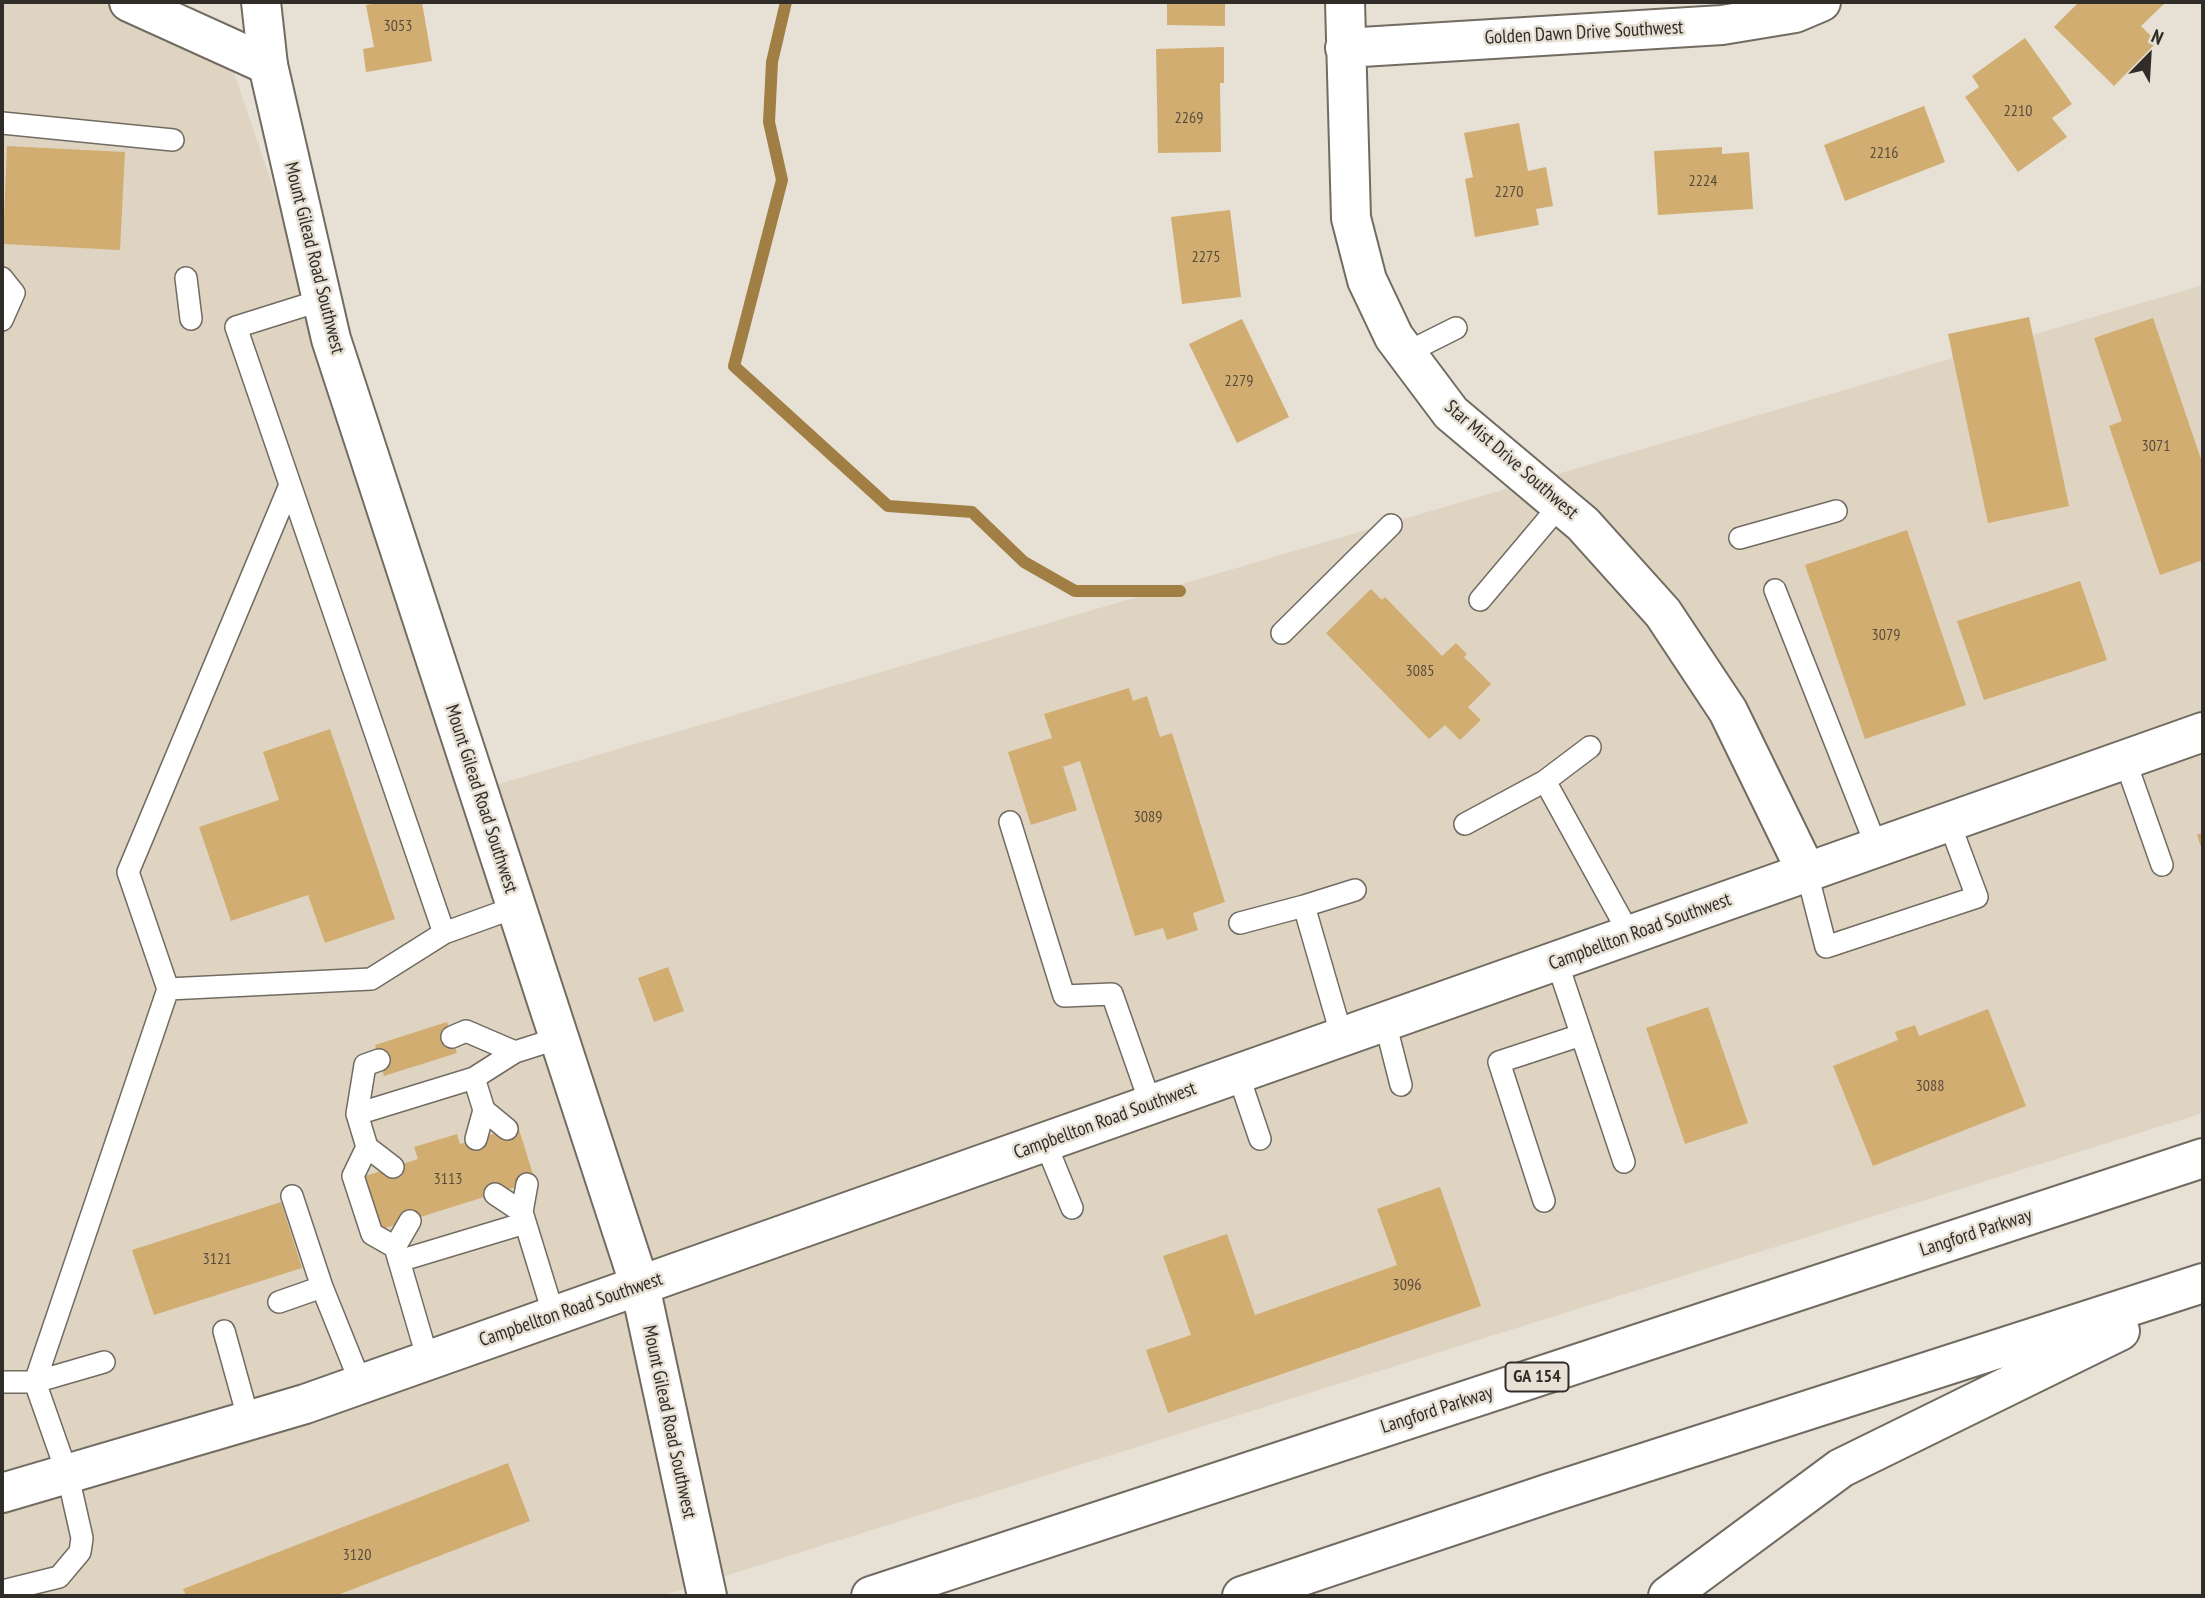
<!DOCTYPE html>
<html>
<head>
<meta charset="utf-8">
<style>
	body { margin:0 }
	#map { position:relative; width:2205px; height:1598px; overflow:hidden; background:#e7e0d4; font-family:"PT Sans Narrow",sans-serif }
	canvas { display:block }
	.frame { position:absolute; inset:0; border:4px solid #302d29; pointer-events:none }
	.north { position:absolute; left:2114px; top:21px; width:70px; height:70px; -webkit-text-stroke:5px #e7e0d4; paint-order:stroke; rotate:24deg; font-size:19px; font-weight:700; line-height:28px; text-align:center; color:#302d29 }
	.north::after { content:''; display:block; margin:auto; width:24px; height:32px; background:#302d29; clip-path:polygon(50% 0,100% 100%,50% 72%,0 100%) }
</style>
</head>
<body>
<div id="map">
<canvas width="2205" height="1598"></canvas>
<div class="frame"></div>
<div class="north">N</div>
</div>
<script>
const context = document.querySelector('canvas').getContext('2d');
context.lineJoin = 'round';
function fill(path, color) {
  context.fillStyle = color;
  context.fill(path, 'evenodd');
}
function stroke(path, color, width, dash) {
  context.strokeStyle = color;
  context.lineWidth = width;
  context.lineCap = dash ? 'butt' : 'round';
  context.setLineDash(dash || []);
  context.stroke(path);
}
function label(font, color, halo, rows, align = 'center') {
  context.font = font + ' "PT Sans Narrow",sans-serif';
  context.lineWidth = 5;
  context.setLineDash([]);
  context.textBaseline = 'middle';
  context.strokeStyle = halo;
  context.fillStyle = color;
  for (const [text, x, y, turn = 0] of rows) {
    context.save();
    context.translate(x, y);
    context.rotate((+turn || 0) * Math.PI / 180);
    context.textAlign = isNaN(turn) ? turn : align;
    if (halo) context.strokeText(text, 0, 0);
    context.fillText(text, 0, 0);
    context.restore();
  }
}
fill(new Path2D(`
	M2,2h113l112,50 251,738 1725,-505v828l-1542,483h-659z`), '#dfd4c2');
stroke(new Path2D(`
	M786,2l-14,60 -3,60 13,58 -48,186 154,140 84,6 52,50 51,29h105`), '#a17f44', 12);
fill(new Path2D(`
	M386,2h36l10,59 -66,11 -3,-23 11,-2 -8,-42z
	M1167,2h58v24l-58,-1z
	M2079,2h87l-25,24 16,16 -43,44 -60,-59z
	M2025,38l47,66 -20,14 15,19 -49,35 -53,-75 14,-10 -7,-11z
	M1224,47v36h-4l1,69 -63,1 -2,-104z
	M1924,106l21,56 -100,39 -21,-56z
	M1519,123l9,48 18,-4 7,39 -17,3 3,16 -64,12 -10,-58 8,-2 -9,-44z
	M7,146l118,6 -5,98 -117,-6z
	M1722,147v7l27,-2 4,57 -95,6 -4,-64z
	M1230,210l11,87 -59,7 -11,-87z
	M2029,317l40,189 -81,17 -40,-189z
	M2153,318l50,147v95l-43,15 -51,-149 13,-5 -28,-83z
	M1242,319l47,98 -52,26 -48,-99z
	M1907,530l59,175 -101,34 -60,-174z
	M2080,581l27,79 -123,40 -27,-79z
	M1371,589l11,11 3,-3 57,59 14,-13 11,11 -3,3 27,27 -23,23 13,13 -21,20 -15,-15 -16,14 -103,-106z
	M1129,688l4,13 14,-5 13,41 12,-4 53,169 -32,11 5,17 -31,10 -4,-12 -28,8 -55,-175 -17,6 14,43 -46,15 -23,-73 44,-14 -8,-24z
	M330,729l65,190 -70,24 -17,-48 -77,26 -32,-94 80,-27 -16,-48z
	M2203,832v21l-6,-18z
	M668,967l16,44 -30,11 -16,-44z
	M1708,1007l40,116 -63,21 -39,-116z
	M1988,1009l38,97 -153,60 -40,-100 65,-26 -3,-8 20,-7 4,11z
	M447,1022l10,31 -73,23 -9,-31z
	M518,1126l17,55 -156,49 -17,-53 56,-18 -4,-12 43,-13 3,10z
	M1440,1187l41,119 -313,107 -22,-63 45,-15 -28,-79 64,-22 28,81 142,-50 -20,-56z
	M281,1202l21,66 -148,47 -22,-65z
	M508,1463l22,58 -195,75h-149l-3,-7z`), '#d1ad72');
const service = new Path2D(`
	M2,123l171,17
	M2,278l12,15 -12,27
	M186,278l5,41
	M322,300l-86,27 208,606
	M1406,353l50,-25
	M1740,538l96,-27
	M1775,590l102,258
	M1480,600l80,-95
	M1282,633l109,-108
	M2125,760l37,105
	M1545,781l85,154
	M1010,822l54,174 48,-2 39,111
	M1465,824l80,-43 45,-34
	M1807,873l19,74 151,-50 -28,-75
	M1240,923l64,-17
	M1557,962l67,200
	M168,989l203,-10 73,-46 72,-26
	M1385,1022l16,63
	M452,1037l14,-6 49,21
	M1342,1037l-38,-131 51,-16
	M1238,1074l22,65
	M474,1078l10,32 -8,29
	M484,1110l23,19
	M357,1114l8,-49 14,-5
	M1045,1142l27,66
	M367,1147l26,20
	M495,1194l27,18 32,104
	M292,1196l30,91
	M1544,1201l-45,-139 82,-27
	M522,1212l5,-28
	M395,1247l15,-26
	M399,1261l126,-38
	M279,1302l43,-15 39,97
	M224,1331l25,90
	M428,1360l-33,-113 -23,-13 -19,-58 14,-29 -10,-33 117,-36 41,-26 44,-14
	M2,1382h33l69,-20
	M2,1591l57,-14 21,-25 2,-14 -14,-62 -33,-94 133,-393 -40,-117 162,-387`);
const minor = new Path2D(`
	M129,2l139,63
	M1345,2l6,216 16,62 27,57 57,76 132,111 80,89 65,98 79,162
	M1345,48l377,-23 73,-12 26,-11`);
const tertiary = new Path2D(`
	M261,2l7,63 63,274 309,947`);
const secondary = new Path2D(`
	M640,1286l67,310
	M2,1493l303,-89 1898,-672`);
const motorway = new Path2D(`
	M871,1596l1332,-438
	M1242,1596l308,-103 653,-210
	M1668,1596l173,-128 279,-137`);
stroke(service, '#716b61', 24);
stroke(minor, '#716b61', 42);
stroke(tertiary, '#716b61', 42);
stroke(secondary, '#716b61', 42);
stroke(motorway, '#716b61', 42);
stroke(service, '#fff', 21);
stroke(minor, '#fff', 38);
stroke(tertiary, '#fff', 38);
stroke(secondary, '#fff', 38);
stroke(motorway, '#fff', 38);
label('16px', '#584d3b', null, [
	["3053",398,26],
	["2210",2018,111],
	["2269",1189,118],
	["2216",1884,153],
	["2224",1703,181],
	["2270",1509,192],
	["2275",1206,257],
	["2279",1239,381],
	["3071",2156,446],
	["3079",1886,635],
	["3085",1420,671],
	["3089",1148,817],
	["3088",1930,1086],
	["3113",448,1179],
	["3121",217,1259],
	["3096",1407,1285],
	["3120",357,1555]
]);
for (const [x, y, w] of [
	[1537,1377,63]
]) {
  const box = new Path2D();
  box.roundRect(x - w / 2, y - 14.5, w, 29, 5);
  context.fillStyle = '#e7e0d4';
  context.fill(box);
  stroke(box, '#302d29', 2);
}
label('bold 18px', '#302d29', null, [
	["GA 154",1537,1377]
]);
label('19px', '#302d29', '#e7e0d4', [
	["Golden Dawn Drive Southwest",1584,33,-3],
	["Mount Gilead Road Southwest",314,258,76],
	["Star Mist Drive Southwest",1511,460,41],
	["Mount Gilead Road Southwest",481,799,72],
	["Campbellton Road Southwest",1640,932,-20],
	["Campbellton Road Southwest",1105,1121,-20],
	["Langford Parkway",1976,1233,-18],
	["Campbellton Road Southwest",571,1310,-19],
	["Langford Parkway",1437,1410,-18],
	["Mount Gilead Road Southwest",669,1422,78]
]);
</script>
</body>
</html>
